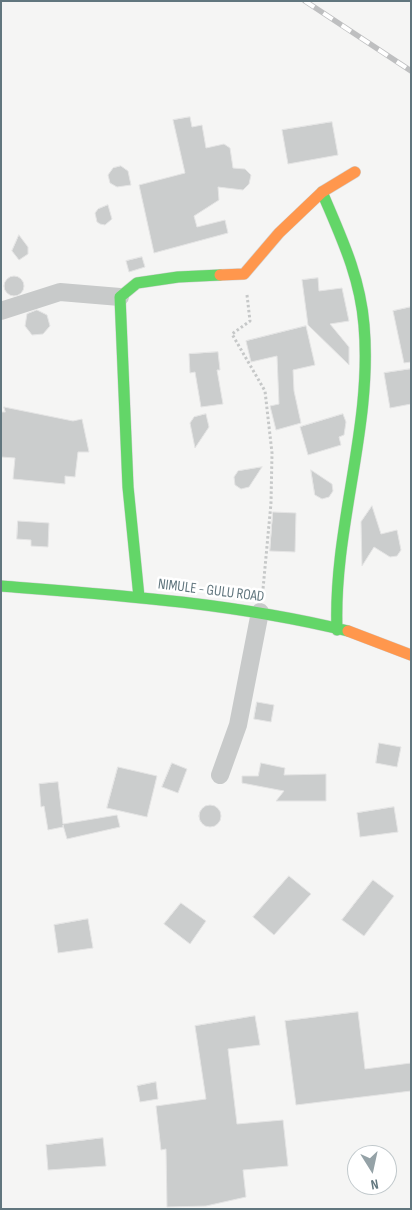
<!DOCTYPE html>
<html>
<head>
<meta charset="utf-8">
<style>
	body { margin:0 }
	#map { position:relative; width:412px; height:1210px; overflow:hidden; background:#f5f5f4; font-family:"Sofia Sans Condensed",sans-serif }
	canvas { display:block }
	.frame { position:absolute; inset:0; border:2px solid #61767e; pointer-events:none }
	.north { position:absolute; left:347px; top:1145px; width:50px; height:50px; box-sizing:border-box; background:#fff; border:1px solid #c0c8cb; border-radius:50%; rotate:170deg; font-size:14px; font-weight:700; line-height:20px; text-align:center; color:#61767e }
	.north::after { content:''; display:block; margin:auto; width:18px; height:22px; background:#95a2a7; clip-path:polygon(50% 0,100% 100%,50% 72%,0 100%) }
</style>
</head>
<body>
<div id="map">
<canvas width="412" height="1210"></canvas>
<div class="frame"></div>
<div class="north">N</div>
</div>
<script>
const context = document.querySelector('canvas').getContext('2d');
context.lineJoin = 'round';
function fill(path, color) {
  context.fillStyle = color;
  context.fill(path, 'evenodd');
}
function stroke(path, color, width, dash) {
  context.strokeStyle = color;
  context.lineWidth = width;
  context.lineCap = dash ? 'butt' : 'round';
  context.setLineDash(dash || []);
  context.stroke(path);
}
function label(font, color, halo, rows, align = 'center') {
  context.font = font + ' "Sofia Sans Condensed",sans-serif';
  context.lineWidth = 5;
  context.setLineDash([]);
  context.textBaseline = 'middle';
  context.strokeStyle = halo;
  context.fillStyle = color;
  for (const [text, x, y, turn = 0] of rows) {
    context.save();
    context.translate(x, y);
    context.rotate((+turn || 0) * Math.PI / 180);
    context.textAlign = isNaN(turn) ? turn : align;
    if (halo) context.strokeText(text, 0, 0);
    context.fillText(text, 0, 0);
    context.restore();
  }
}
const building = new Path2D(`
	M190,117l2,10 10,-2 4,23 18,-4 6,4 3,20 12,1 6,6 -2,9 -6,6 -25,-3 1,13 -25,16 3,11 28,-7 3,13 -74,20 -15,-68 46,-12 -12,-53z
	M332,122l6,33 -50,9 -6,-34z
	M121,166l7,5 3,14 -14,2 -7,-4 -2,-8 5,-7z
	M108,205l4,14 -7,6 -5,-1 -3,-2 -2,-9 3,-4z
	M19,235l9,12v7l-9,6 -7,-9z
	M142,257l3,10 -16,5 -3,-11z
	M4 286a10 10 0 1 1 20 0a10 10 0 1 1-20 0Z
	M318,278l1,13 23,-3 7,33 -19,3 19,23v18l-41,-40 -6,-45z
	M411,307v55l-7,1 -11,-52z
	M37,310l10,5 3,11 -7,8 -11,1 -7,-9 2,-12z
	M306,326l9,39 -22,5 1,21 7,32 -25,7 -6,-24 9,-2 -2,-48 -26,6 -5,-21z
	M218,352l2,18h-3l6,34 -22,3 -6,-35 -5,1 -1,-19z
	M411,369v35l-21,4 -6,-35z
	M4,407l69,14 9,-2 7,33h-11l-3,25 -10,-1v8l-52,-5 2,-21 -14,-1v-45h4z
	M206,414l3,13 -14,21 -5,-25 4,-6z
	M343,414l3,8 -2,13 -5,2 2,8 -33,10 -8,-28z
	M262,467l-13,20 -8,2 -6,-4 -1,-8 4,-6z
	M311,470l21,14 1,7 -4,6 -7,2 -7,-4z
	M372,506l9,28 16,-4 4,20 -4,6 -7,1 -16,-10 -12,19 -1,-44z
	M273,512l23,1 -1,39 -25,-1z
	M18,521l31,2 -1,24 -17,-1v-6l-14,-1z
	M257,702l17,3 -3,17 -17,-3z
	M379,743l22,4 -4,20 -21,-4z
	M172,763l15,6 -9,24 -16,-6z
	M261,763l24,5 -1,7 42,-1v27h-50l8,-10 -42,-8v-7h16z
	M118,767l39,9 -10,41 -40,-9z
	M58,782l5,42 54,-9 3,12 -53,12 -4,-14v2l-15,3 -4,-24 -3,1 -2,-23z
	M199 816a11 11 0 1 1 22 0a11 11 0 1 1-22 0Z
	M394,807l4,25 -38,5 -3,-24z
	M289,876l22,18 -37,41 -21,-18z
	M373,880l21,16 -30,40 -22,-16z
	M181,903l25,18 -16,23 -26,-20z
	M88,919l5,29 -35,5 -4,-28z
	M358,1012l7,57 46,-6v28l-115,14 -11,-84z
	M255,1016l5,29 -32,4 9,75 46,-4 5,46 -45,4 3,27 -40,9 -39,1 -1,-58 -5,1 -5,-44 50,-7 -11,-73z
	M156,1082l2,17 -18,3 -3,-16z
	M103,1138l3,28 -58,4 -2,-25z`);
fill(building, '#cbcdcd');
stroke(building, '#e4e4e4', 1);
const fast = new Path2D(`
	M322,192c19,45 38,84 42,133 9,102 -31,202 -27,305
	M1,586c117,9 233,17 347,45
	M139,597l-11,-110 -8,-190 17,-14 41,-6 42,-2`);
const slow = new Path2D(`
	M220,275l24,-1 35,-41 43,-41 33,-20
	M348,631l63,24`);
stroke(fast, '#d1d2d2', 12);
stroke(slow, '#d1d2d2', 12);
stroke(new Path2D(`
	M247,295l3,26 -18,13 33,57 7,62 -1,50 -8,86`), '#c6c8c8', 3, [2.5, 2.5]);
stroke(new Path2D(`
	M1,311l59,-19 60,5
	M220,775l18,-50 22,-113`), '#c8caca', 18);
stroke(fast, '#63d668', 11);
stroke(slow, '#ff974d', 11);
const rail = new Path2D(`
	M305,1l106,70`);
stroke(rail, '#bebfc0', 5.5);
stroke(rail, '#fff', 4, [11]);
label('15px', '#61767e', '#fff', [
	["NIMULE - GULU ROAD",211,591,7]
]);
</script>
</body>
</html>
